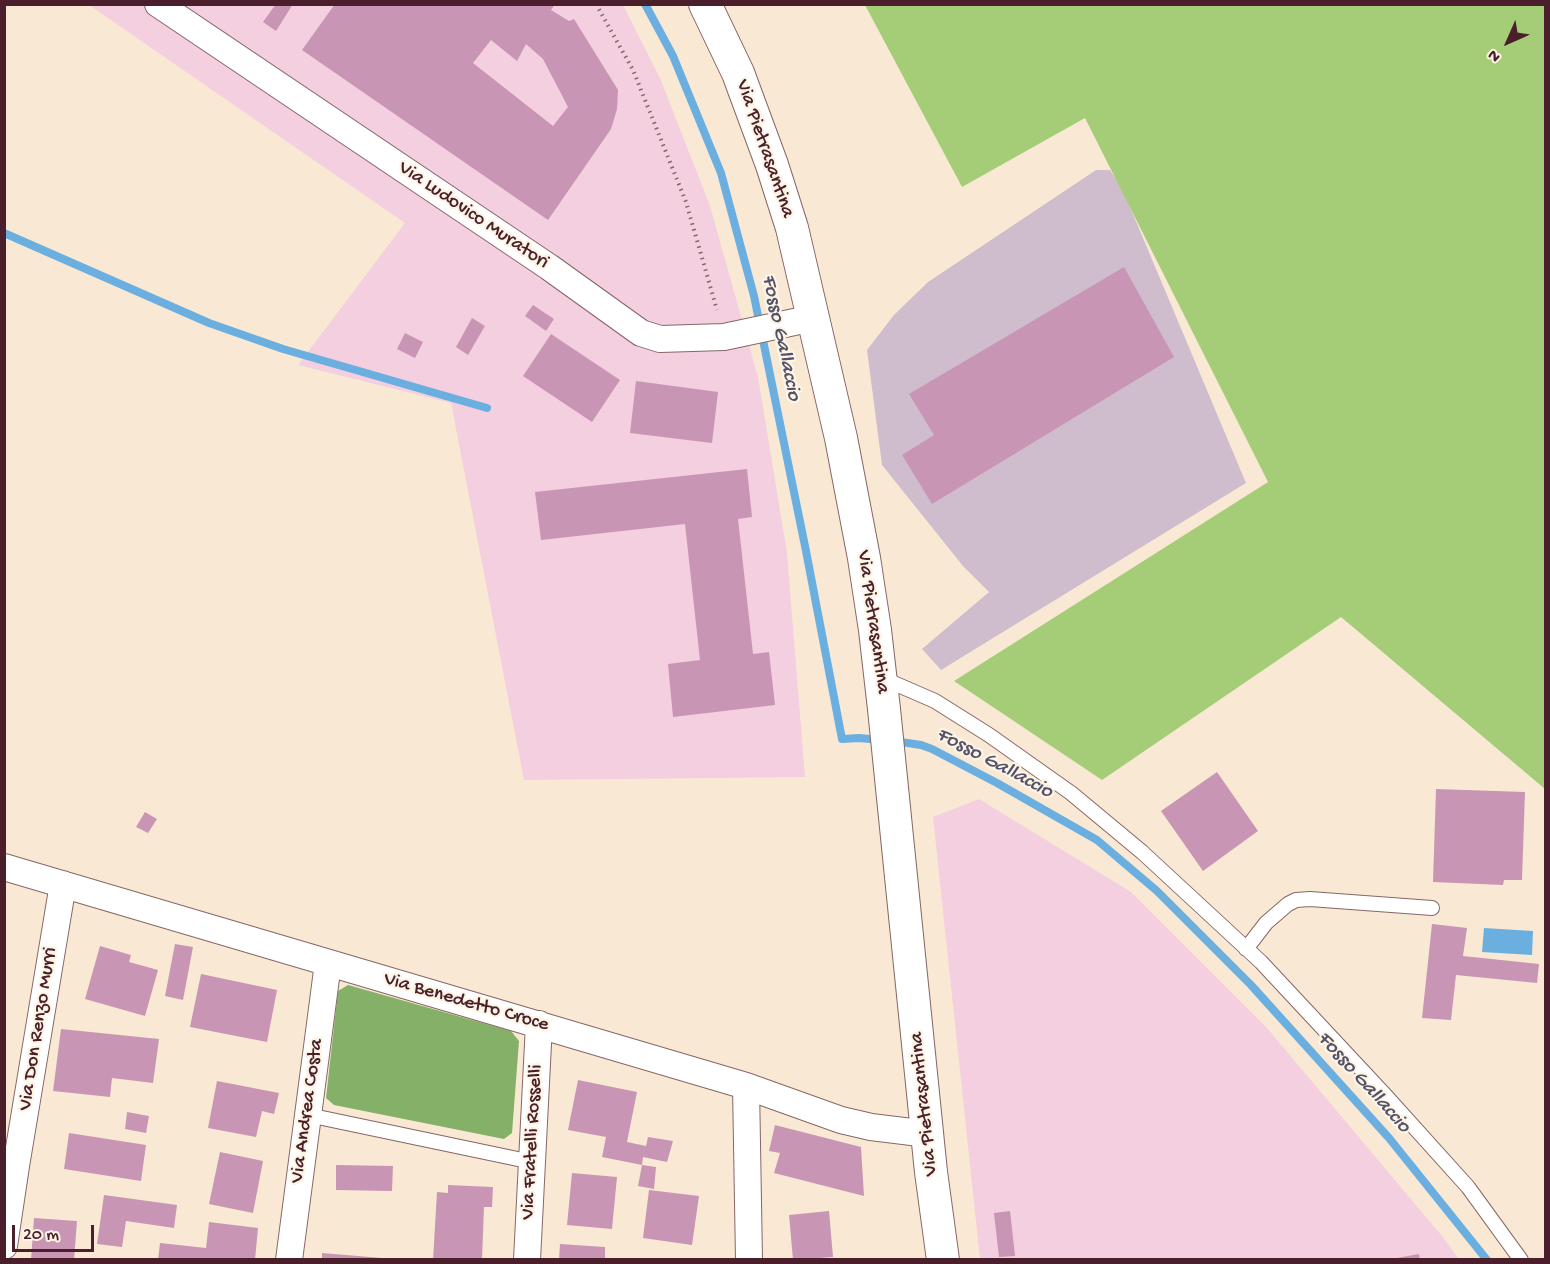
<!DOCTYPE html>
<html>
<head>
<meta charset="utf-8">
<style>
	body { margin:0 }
	#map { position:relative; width:1550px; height:1264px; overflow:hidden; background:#f9e9d4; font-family:"Gochi Hand",sans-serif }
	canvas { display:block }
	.frame { position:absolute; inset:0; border:6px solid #4a1f2b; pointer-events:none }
	.north { position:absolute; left:1478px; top:12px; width:60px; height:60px; -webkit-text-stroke:4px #fcf5e5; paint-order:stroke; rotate:225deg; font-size:16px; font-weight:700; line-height:24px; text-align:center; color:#4a1f2b }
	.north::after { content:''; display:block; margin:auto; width:21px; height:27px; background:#4a1f2b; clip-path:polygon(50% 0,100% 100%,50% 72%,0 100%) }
	.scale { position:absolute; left:12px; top:1225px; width:82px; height:27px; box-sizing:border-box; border:3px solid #4a1f2b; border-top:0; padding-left:8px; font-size:18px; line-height:21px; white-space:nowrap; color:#4a1f2b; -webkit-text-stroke:4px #fcf5e5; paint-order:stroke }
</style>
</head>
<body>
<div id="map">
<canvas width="1550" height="1264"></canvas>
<div class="frame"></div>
<div class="north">N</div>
<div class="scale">20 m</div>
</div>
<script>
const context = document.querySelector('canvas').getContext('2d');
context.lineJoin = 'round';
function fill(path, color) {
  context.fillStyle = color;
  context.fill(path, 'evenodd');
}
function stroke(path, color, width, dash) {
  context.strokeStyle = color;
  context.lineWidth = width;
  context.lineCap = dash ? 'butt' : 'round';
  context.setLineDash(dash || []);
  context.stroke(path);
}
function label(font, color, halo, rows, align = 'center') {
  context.font = font + ' "Gochi Hand",sans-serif';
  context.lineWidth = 4.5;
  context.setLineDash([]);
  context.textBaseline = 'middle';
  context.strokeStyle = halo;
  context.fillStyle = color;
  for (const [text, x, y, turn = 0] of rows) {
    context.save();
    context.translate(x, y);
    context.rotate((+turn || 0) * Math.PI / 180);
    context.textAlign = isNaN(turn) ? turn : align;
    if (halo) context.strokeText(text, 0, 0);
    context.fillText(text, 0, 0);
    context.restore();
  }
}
fill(new Path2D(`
	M89,5h534l37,73 50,128 48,171 29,176 18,224 -281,3 -73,-377 -153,-38 107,-142z
	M979,799l152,93 136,136 175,208 17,23h-479l-47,-442z`), '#f3cfdf');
fill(new Path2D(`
	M1096,170h14l12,18 124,295 -305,187 -19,-21 67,-57 -26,-26 -81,-101 -15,-115 27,-35 34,-33z`), '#cfbdce');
fill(new Path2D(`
	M865,5h680v784l-204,-172 -239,163 -148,-99 314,-199 -183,-364 -123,69z`), '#a5cd78');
fill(new Path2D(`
	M348,985l163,46 8,10 -7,92 -8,6 -170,-34 -8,-7 12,-107z`), '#84b068');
fill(new Path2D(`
	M1484,928l49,3 -1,24 -50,-3z`), '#6aafdf');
stroke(new Path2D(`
	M645,4l28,52 48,117 33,123 52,255 36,188 17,-1 22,2
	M4,233l205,90 74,26 204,59
	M894,741l27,4 11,4 65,34 100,57 60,51 94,94 138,153 98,122`), '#6aafdf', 8);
fill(new Path2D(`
	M276,4h17l-17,27 -13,-9z
	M335,4h220l-4,6 18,11 5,-2 44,71 -1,19 -6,20 -63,91 -246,-170zM491,40l26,21 9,-17 17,15 25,48 -15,19 -80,-63z
	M1124,267l50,90 -242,147 -30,-49 32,-20 -25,-41z
	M533,305l21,14 -8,12 -21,-15z
	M472,318l13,8 -17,29 -12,-8z
	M405,333l18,9 -8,16 -18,-9z
	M551,334l69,46 -28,42 -69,-46z
	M636,381l82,11 -6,51 -82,-10z
	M747,469l5,48 -14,2 15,135 16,-2 6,53 -102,12 -5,-53 32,-4 -15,-136 -144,16 -6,-48z
	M1217,772l41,59 -55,40 -42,-60z
	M1436,789l89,3 -3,88h-18l-1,5 -70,-3z
	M145,812l12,7 -9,14 -12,-6z
	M1432,924l35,4 -4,28 76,8 -2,19 -81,-8 -5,45 -29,-2z
	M175,944l18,3 -10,53 -18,-4z
	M100,946l31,9 -2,7 29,8 -13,46 -60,-17z
	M201,974l76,16 -10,52 -77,-15z
	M61,1029l98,10 -6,44 -41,-5 -2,19 -57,-6z
	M578,1080l59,12 -10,50 19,4 2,-9 25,4 -6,21 -24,-5 -1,8 -40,-8 4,-20 -38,-7z
	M217,1081l62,12 -5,21 -12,-3 -6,26 -48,-9z
	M127,1112l22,4 -3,17 -21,-4z
	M775,1125l86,22 3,49 -90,-23 6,-20 -11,-2z
	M69,1133l77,12 -5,36 -77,-12z
	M220,1152l43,9 -10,52 -44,-9z
	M336,1165l57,1 -1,25 -56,-1z
	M642,1165l14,2 -2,22 -16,-3z
	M572,1173l45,4 -5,52 -45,-4z
	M448,1185l45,2 -1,20h-8l-2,53h-49l4,-68 11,1z
	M649,1190l50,6 -7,49 -49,-7z
	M104,1195l73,10 -3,23 -48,-7 -4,26 -25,-3z
	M829,1211l4,46 -14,1 1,2h-27l-4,-45z
	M1010,1211l5,45 -16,1 -5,-44z
	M34,1218l43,3 -3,39h-43z
	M209,1222l49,6 -3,32h-97l2,-17 46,5z
	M560,1244l45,3v13h-46z
	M322,1253l60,5v2h-60z
	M1419,1254l1,6h-23v-2z`), '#c995b4');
const service = new Path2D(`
	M882,678l53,23 54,34 82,58 71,59 119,110 125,134 82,91 53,73
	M1246,949l20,-26 22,-19 8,-4 14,-1 122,9
	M308,1115l224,47`);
const minor = new Path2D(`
	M158,4l391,263 92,66 19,6 64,-2 89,-19
	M4,867l742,219 95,34 30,7 57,7
	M746,1086l3,174
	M4,1246l12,-80 47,-282
	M289,1260l39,-297
	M527,1260l12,-236`);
const tertiary = new Path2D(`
	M705,4l33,69 34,92 20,63 49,210 23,120 11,72 9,79 47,463 12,88`);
stroke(service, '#876666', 16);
stroke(minor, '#876666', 28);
stroke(tertiary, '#876666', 34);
stroke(new Path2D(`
	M596,4l37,66 53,132 31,108`), '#876666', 4, [1.5, 4.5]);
stroke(service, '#fff', 14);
stroke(minor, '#fff', 26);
stroke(tertiary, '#fff', 32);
label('20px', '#4a1f2b', '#fcf5e5', [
	["Via Pietrasantina",764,149,71],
	["Via Ludovico Muratori",473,216,34],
	["Via Pietrasantina",872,622,82],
	["Via Benedetto Croce",466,1003,16],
	["Via Don Renzo Murri",39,1029,-81],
	["Via Pietrasantina",925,1104,-96],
	["Via Andrea Costa",308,1111,-82],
	["Via Fratelli Rosselli",533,1142,-87]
]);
label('italic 21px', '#55516a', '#fcf5e5', [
	["Fosso Gallaccio",780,338,78],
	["Fosso Gallaccio",994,764,28],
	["Fosso Gallaccio",1363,1083,48]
]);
</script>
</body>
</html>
